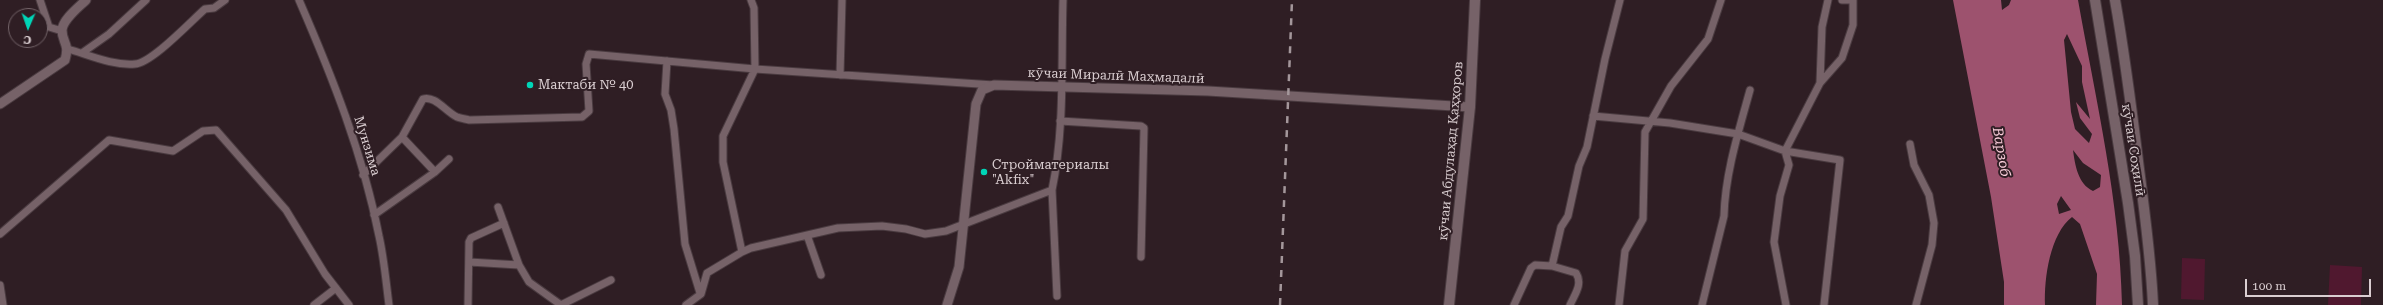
<!DOCTYPE html>
<html>
<head>
<meta charset="utf-8">
<style>
	body { margin:0 }
	#map { position:relative; width:2383px; height:305px; overflow:hidden; background:#2f1e24; font-family:"Roboto Serif",serif }
	canvas { display:block }
	.north { position:absolute; left:8px; top:8px; width:40px; height:40px; box-sizing:border-box; background:#2f1e24; border:1px solid #736469; border-radius:50%; rotate:182deg; font-size:11px; font-weight:700; line-height:16px; text-align:center; color:#daced1 }
	.north::after { content:''; display:block; margin:auto; width:14px; height:18px; background:#00d5b7; clip-path:polygon(50% 0,100% 100%,50% 72%,0 100%) }
	.scale { position:absolute; left:2245px; top:279px; width:126px; height:18px; box-sizing:border-box; border:2px solid #daced1; border-top:0; padding-left:5px; font-size:12px; line-height:14px; white-space:nowrap; color:#daced1; -webkit-text-stroke:3px #2f1e24; paint-order:stroke }
</style>
</head>
<body>
<div id="map">
<canvas width="2383" height="305"></canvas>
<div class="north">С</div>
<div class="scale">100 m</div>
</div>
<script>
const context = document.querySelector('canvas').getContext('2d');
context.lineJoin = 'round';
function fill(path, color) {
  context.fillStyle = color;
  context.fill(path, 'evenodd');
}
function stroke(path, color, width, dash) {
  context.strokeStyle = color;
  context.lineWidth = width;
  context.lineCap = dash ? 'butt' : 'round';
  context.setLineDash(dash || []);
  context.stroke(path);
}
function label(font, color, halo, rows, align = 'center') {
  context.font = font + ' "Roboto Serif",serif';
  context.lineWidth = 4;
  context.setLineDash([]);
  context.textBaseline = 'middle';
  context.strokeStyle = halo;
  context.fillStyle = color;
  for (const [text, x, y, turn = 0] of rows) {
    context.save();
    context.translate(x, y);
    context.rotate((+turn || 0) * Math.PI / 180);
    context.textAlign = isNaN(turn) ? turn : align;
    if (halo) context.strokeText(text, 0, 0);
    context.fillText(text, 0, 0);
    context.restore();
  }
}
fill(new Path2D(`
	M2182,258l23,1 -1,41 -23,-1z
	M2330,265l32,2 -1,38h-33z`), '#50182f');
fill(new Path2D(`
	M1953,0h48l1,10 7,-5 2,-5h67c18,101 42,202 44,305h-26l1,-31 -17,-50 -8,-7c-22,17 -28,61 -27,88h-41v-23l-13,-85zM2067,34l15,32v16l8,37 -14,-17 4,16 12,16 -3,9 -14,-14 -4,-17 -7,-72zM2073,150l10,13 18,12 -1,12 -7,4c-15,-7 -18,-26 -20,-41zM2061,196l10,14 -12,4 -2,-10z`), '#9d526e');
const minor = new Path2D(`
	M40,0l9,27 13,4
	M299,0c33,76 64,154 80,236 5,22 7,46 10,69
	M1842,0h7
	M68,49c21,6 45,17 67,15 17,-1 56,-43 70,-55l9,-1 11,-8
	M82,53l27,-19 37,-34
	M667,61l-2,33 6,16 3,19 11,115 15,49
	M840,75l2,-75
	M1820,83l22,-25 11,-33v-25
	M1593,116l77,7 68,11 47,17 55,9 -16,145
	M1060,121l81,5 3,2 -3,129
	M402,137l33,35
	M1910,144l4,21 15,30 5,28 -2,22 -16,60
	M363,175l39,-38 21,-38c12,-4 23,13 34,18 3,1 8,2 12,3l113,-3 7,-6 -3,-47 3,-10 166,15 -1,-61 -3,-8
	M1052,190l5,106
	M498,207l21,58 10,17 32,23
	M374,215l61,-43 14,-13
	M0,234l109,-94 64,11 30,-20 13,-1 70,80 39,64 24,31
	M807,235l14,40
	M742,252l9,-4 87,-20 44,-2 24,3 19,5 21,-3 106,-41c13,-62 9,-127 11,-190
	M469,262l50,3
	M1552,266l24,7c7,11 -1,21 -6,32
	M0,285l3,20
	M314,305l22,-17
	M468,305l1,-63 2,-4 33,-15
	M561,305l50,-25
	M686,305l15,-11 6,-21 35,-21 -19,-90v-26l32,-67 239,16
	M1514,305l17,-37 4,-3 17,1 9,-39 7,-11 11,-50 8,-19 18,-88 15,-59
	M1619,305l6,-54 18,-32 2,-87 26,-46 37,-47 13,-39
	M1702,305l22,-89c1,-42 15,-86 26,-126
	M1786,305l-12,-63 6,-46 9,-31 -4,-14 35,-68 2,-56 6,-27`);
const tertiary = new Path2D(`
	M0,104l65,-44c5,-17 -3,-17 -3,-30 1,-11 17,-23 24,-30
	M947,305l12,-38 17,-163 6,-14 12,-5 214,6 262,16`);
const secondary = new Path2D(`
	M2095,0l33,203 7,53 3,49
	M2115,0c10,56 17,112 24,169 6,45 12,90 14,136
	M1449,305l21,-198 5,-107`);
stroke(minor, '#4a3b40', 9);
stroke(tertiary, '#4a3b40', 11);
stroke(secondary, '#4a3b40', 12);
stroke(minor, '#766268', 7);
stroke(tertiary, '#766268', 9);
stroke(secondary, '#766268', 10);
stroke(new Path2D(`
	M1280,305l12,-305`), '#a4979b', 2.5, [7, 7]);
for (const [x, y, r, color] of [
	[530,85,4,"#00d5b7"],
	[984,172,4,"#00d5b7"]
]) {
  const dot = new Path2D();
  dot.arc(x, y, r, 0, 2 * Math.PI);
  context.fillStyle = color;
  context.fill(dot);
  stroke(dot, '#2f1e24', 1.5);
}
label('13px', '#daced1', '#2f1e24', [
	["кӯчаи Миралӣ Маҳмадалӣ",1116,76,2],
	["Мунзима",367,146,73],
	["кӯчаи Соҳилӣ",2133,150,81],
	["кӯчаи Абдулаҳад Қаҳҳоров",1451,151,-85]
]);
label('13px', '#daced1', '#2f1e24', [
	["Мактаби № 40",538,85],
	["Стройматериалы",992,165],
	["\"Akfix\"",992,180]
], 'left');
label('italic 14px', '#fdd0dd', '#2f1e24', [
	["Варзоб",2001,152,80]
]);
</script>
</body>
</html>
